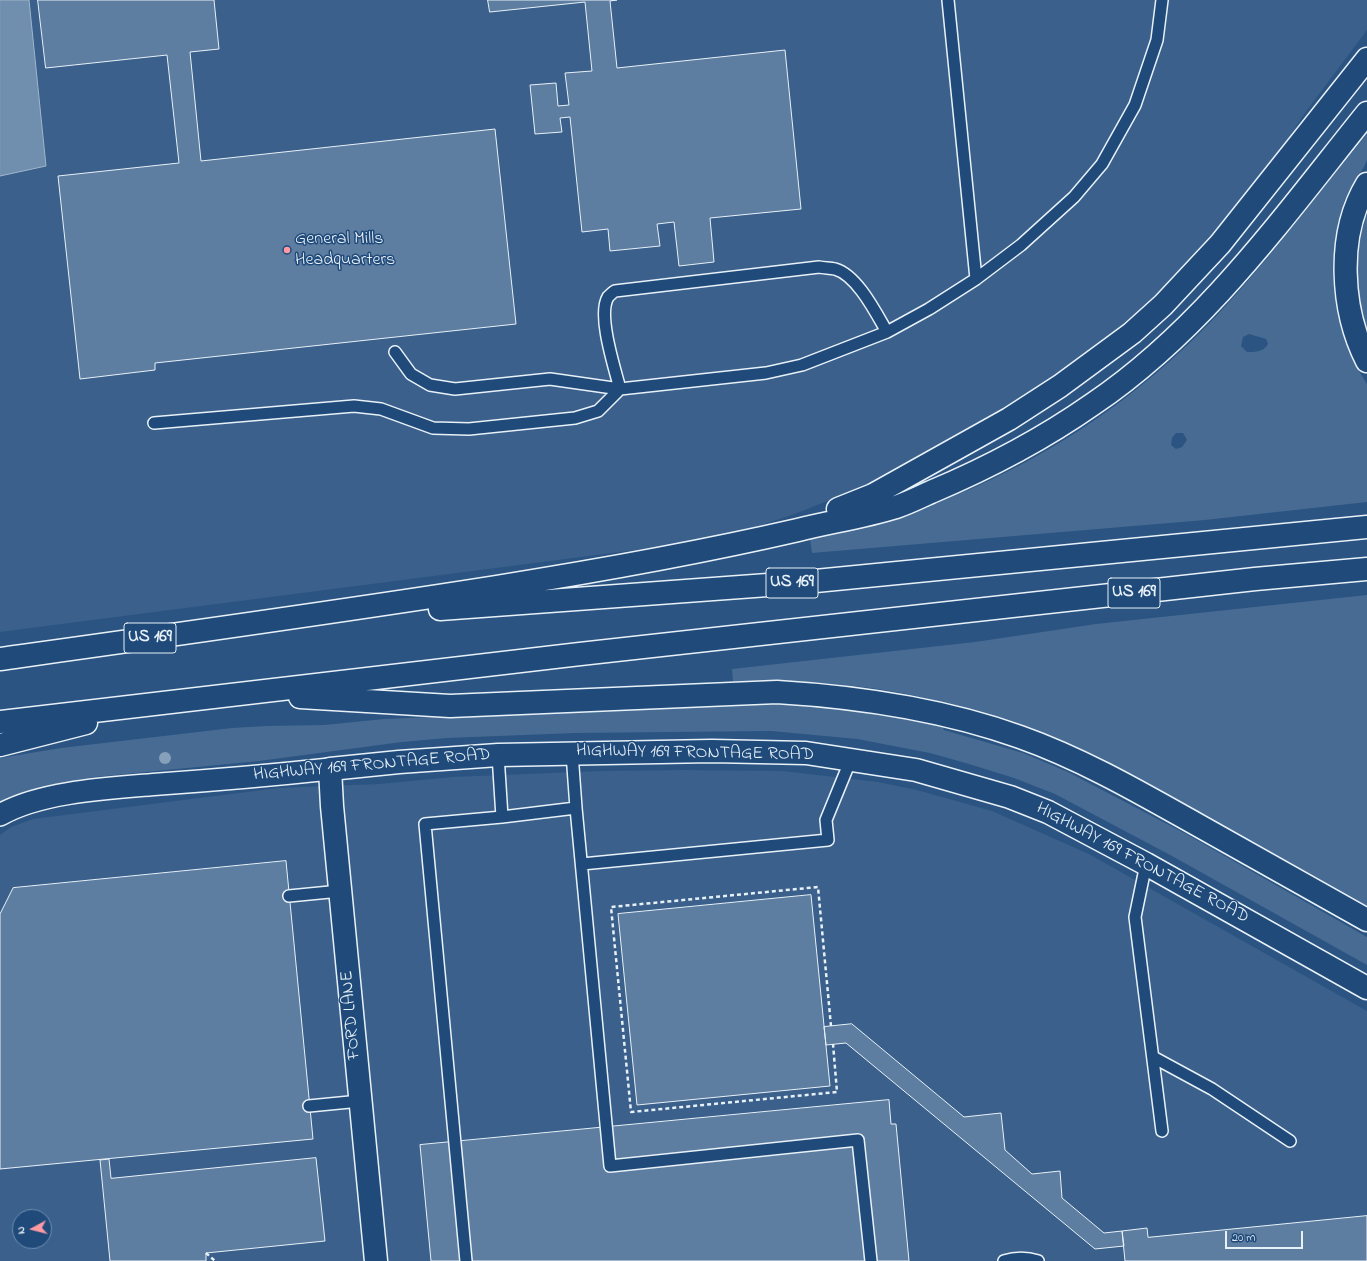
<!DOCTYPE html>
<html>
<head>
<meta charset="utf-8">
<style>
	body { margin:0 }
	#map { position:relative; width:1367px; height:1261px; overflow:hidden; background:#2b5482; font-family:"Indie Flower",sans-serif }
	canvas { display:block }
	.north { position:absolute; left:12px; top:1209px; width:40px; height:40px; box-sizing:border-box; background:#1f4a7a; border:1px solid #6f8dac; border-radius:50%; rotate:263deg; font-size:11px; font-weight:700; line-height:16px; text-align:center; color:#e8f1f8 }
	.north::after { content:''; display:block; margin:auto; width:14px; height:18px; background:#ff9aa2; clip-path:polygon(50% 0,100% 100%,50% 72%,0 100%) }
	.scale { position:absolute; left:1225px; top:1231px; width:78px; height:18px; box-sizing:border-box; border:2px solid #e8f1f8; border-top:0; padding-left:5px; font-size:12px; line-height:14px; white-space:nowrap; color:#e8f1f8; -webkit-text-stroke:3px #1f4a7a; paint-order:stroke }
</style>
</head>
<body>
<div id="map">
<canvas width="1367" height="1261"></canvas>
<div class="north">N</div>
<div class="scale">20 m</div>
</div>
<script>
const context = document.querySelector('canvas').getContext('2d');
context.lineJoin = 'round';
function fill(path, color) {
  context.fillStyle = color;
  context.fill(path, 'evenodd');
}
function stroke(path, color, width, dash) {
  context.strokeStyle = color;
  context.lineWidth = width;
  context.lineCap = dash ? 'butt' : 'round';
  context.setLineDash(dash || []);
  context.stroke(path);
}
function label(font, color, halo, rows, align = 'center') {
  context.font = font + ' "Indie Flower",sans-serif';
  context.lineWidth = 3;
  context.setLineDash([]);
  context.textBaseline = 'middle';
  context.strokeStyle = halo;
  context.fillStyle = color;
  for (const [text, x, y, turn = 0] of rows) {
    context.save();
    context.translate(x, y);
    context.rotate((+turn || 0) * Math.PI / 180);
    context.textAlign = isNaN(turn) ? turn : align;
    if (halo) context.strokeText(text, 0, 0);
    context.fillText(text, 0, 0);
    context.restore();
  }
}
fill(new Path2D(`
	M0,0h1367v30l-65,87 -34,54 -90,105 -42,40 -95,72 -79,46 -92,50 -70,28 -38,13 -80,19 -682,88z
	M684,770l99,1 95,11 39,8 75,21 97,43 278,157v250h-1367v-426l11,-8 22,-8 245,-31 101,-4 73,-7 149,-6zM20,1217h24v24h-24z`), '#3a608b');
fill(new Path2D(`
	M1367,134c0,8 0,17 0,25 -2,10 -17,28 -22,40 -22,62 -14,130 22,185v118l-162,18 -393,33 -2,-14c155,-29 303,-111 410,-227 52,-56 98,-119 147,-178zM1249,334l17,5 2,5c-5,8 -12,8 -21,8l-6,-6 2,-9zM1176,433h7l4,7 -5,7 -6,2 -5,-4 1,-7z
	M1367,214v116c-13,-38 -13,-78 0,-116z
	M1367,595v314l-242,-137c-34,-17 -68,-29 -104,-41 -25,-9 -49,-19 -74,-27 -69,-20 -143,-24 -214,-22l-1,-13 243,-27 121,-18z
	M758,703c62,1 125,7 184,23l2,4 79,23 45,19 120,63 179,102v28l-195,-109 -117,-62 -41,-16 -45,-14 -39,-11 -73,-14 -86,-8 -195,2 -129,5 -45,4 -143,19 -164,16 -56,10 -39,15v-44l61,-10 171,-20 34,-2 58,-1 60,-6z`), '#476b93');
const water = new Path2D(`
	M0,0h29l17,166 -46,10z`);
fill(water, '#708ead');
stroke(water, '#a0b6cb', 1);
const building = new Path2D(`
	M38,0h176l5,49 -29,3 11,109 294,-32 21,195 -361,39v7l-75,9 -22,-203 121,-13 -12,-108 -121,13z
	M488,0h129l-7,1 7,67 168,-18 16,159 -91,9 4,44 -35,4 -5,-44 -17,2 3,22 -50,5 -2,-22 -26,3 -12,-115 -10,1 2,14 -27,2 -5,-49 26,-2 2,23 11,-1 -4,-32 27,-2 -7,-69 -95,10z
	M286,861l27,278 -313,30v-255l13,-26z
	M811,895l19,191 -193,19 -19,-191z
	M852,1024l112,93 37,-4 4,37 27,24 28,-3 2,27 42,35 18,-2 2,15 -29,3 -249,-206 -20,2 -2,-18z
	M889,1100l2,24h5l13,137h-478l-11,-116z
	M316,1158l9,83 -119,12v8h-96l-10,-101 9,-1 2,19z
	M1367,1216v45h-242l-3,-30 25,-3 1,9z`);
fill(building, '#5d7da1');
stroke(building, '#e8f1f8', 1);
const service = new Path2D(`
	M948,0l28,279
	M395,352l16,22 19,11 25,4 95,-10 70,10 146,-16 36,-8 85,-33 42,-23 47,-30 45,-34 53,-48 28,-33 33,-59 22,-65 5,-40
	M154,423l200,-17 27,3 52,19 36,1 106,-11 23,-7 22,-22c-5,-20 -23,-74 -12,-92 2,-2 5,-5 7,-6l204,-24c5,1 11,1 16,2 22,6 41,44 52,63
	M498,755l4,62 74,-9 -4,-55
	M576,808l34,358 248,-26 13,121
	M582,864l246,-24 -2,-20 25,-61
	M1146,864l-11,53 27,214
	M289,896l51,-5
	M1153,1057l59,32 78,52
	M309,1106l51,-5
	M466,1261l-41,-437 77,-7
	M1004,1261c12,-4 22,-4 34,0`);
const minor = new Path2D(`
	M0,815c41,-24 113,-27 160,-31 57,-4 114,-9 170,-15`);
const tertiary = new Path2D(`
	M376,1261l-44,-455 -2,-37 69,-7 99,-7 214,-4 94,2 110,17 94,27 38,15 98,52 221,124`);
const motorway = new Path2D(`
	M1367,184c-31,51 -26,126 0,177
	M838,509l35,-14 136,-76 51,-33 72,-53 31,-28 57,-61 147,-185
	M440,609l355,-26 572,-56
	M0,659c165,-23 331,-46 496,-72 101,-16 202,-34 302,-57 32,-8 66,-13 98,-23 12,-4 24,-10 35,-15 57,-24 112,-53 162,-88 111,-75 191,-188 274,-291
	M300,697l150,9 327,-14c83,5 165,17 243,45 62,22 119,55 176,87 57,32 114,64 171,96
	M0,722l580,-68 675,-75 112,-10
	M0,745l86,-22`);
stroke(service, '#e8f1f8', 14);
stroke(minor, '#e8f1f8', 24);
stroke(tertiary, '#e8f1f8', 25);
stroke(motorway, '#e8f1f8', 25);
stroke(new Path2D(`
	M831,1026l-13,-139 -207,20 20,205 206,-20 -4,-48
	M206,1253l9,8`), '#e8f1f8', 2.5, [4, 3]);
stroke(service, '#1f4a7a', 11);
stroke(minor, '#1f4a7a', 21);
stroke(tertiary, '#1f4a7a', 22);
stroke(motorway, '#1f4a7a', 22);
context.fillStyle = '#869fbb';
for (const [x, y] of [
	[165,758]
]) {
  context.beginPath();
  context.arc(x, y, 6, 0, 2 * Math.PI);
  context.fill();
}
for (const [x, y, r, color] of [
	[287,250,4,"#ff9aa2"]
]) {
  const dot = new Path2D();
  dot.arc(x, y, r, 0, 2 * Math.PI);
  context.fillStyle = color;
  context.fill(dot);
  stroke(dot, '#1f4a7a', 1.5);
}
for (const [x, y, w] of [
	[792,583,52],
	[1134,593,52],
	[150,638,52]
]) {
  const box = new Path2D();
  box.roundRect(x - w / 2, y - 15, w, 30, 3);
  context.fillStyle = '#1f4a7a';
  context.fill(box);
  stroke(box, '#e8f1f8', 1);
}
label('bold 17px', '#e8f1f8', null, [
	["US 169",792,583],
	["US 169",1134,593],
	["US 169",150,638]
]);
label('18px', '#e8f1f8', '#1f4a7a', [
	["General Mills",295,240],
	["Headquarters",295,261]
], 'left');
label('18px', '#e8f1f8', '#1f4a7a', [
	["HIGHWAY 169 FRONTAGE ROAD",695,754,1],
	["HIGHWAY 169 FRONTAGE ROAD",372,766,-5],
	["HIGHWAY 169 FRONTAGE ROAD",1142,864,28],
	["FORD LANE",352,1015,-95]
]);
</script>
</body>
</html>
